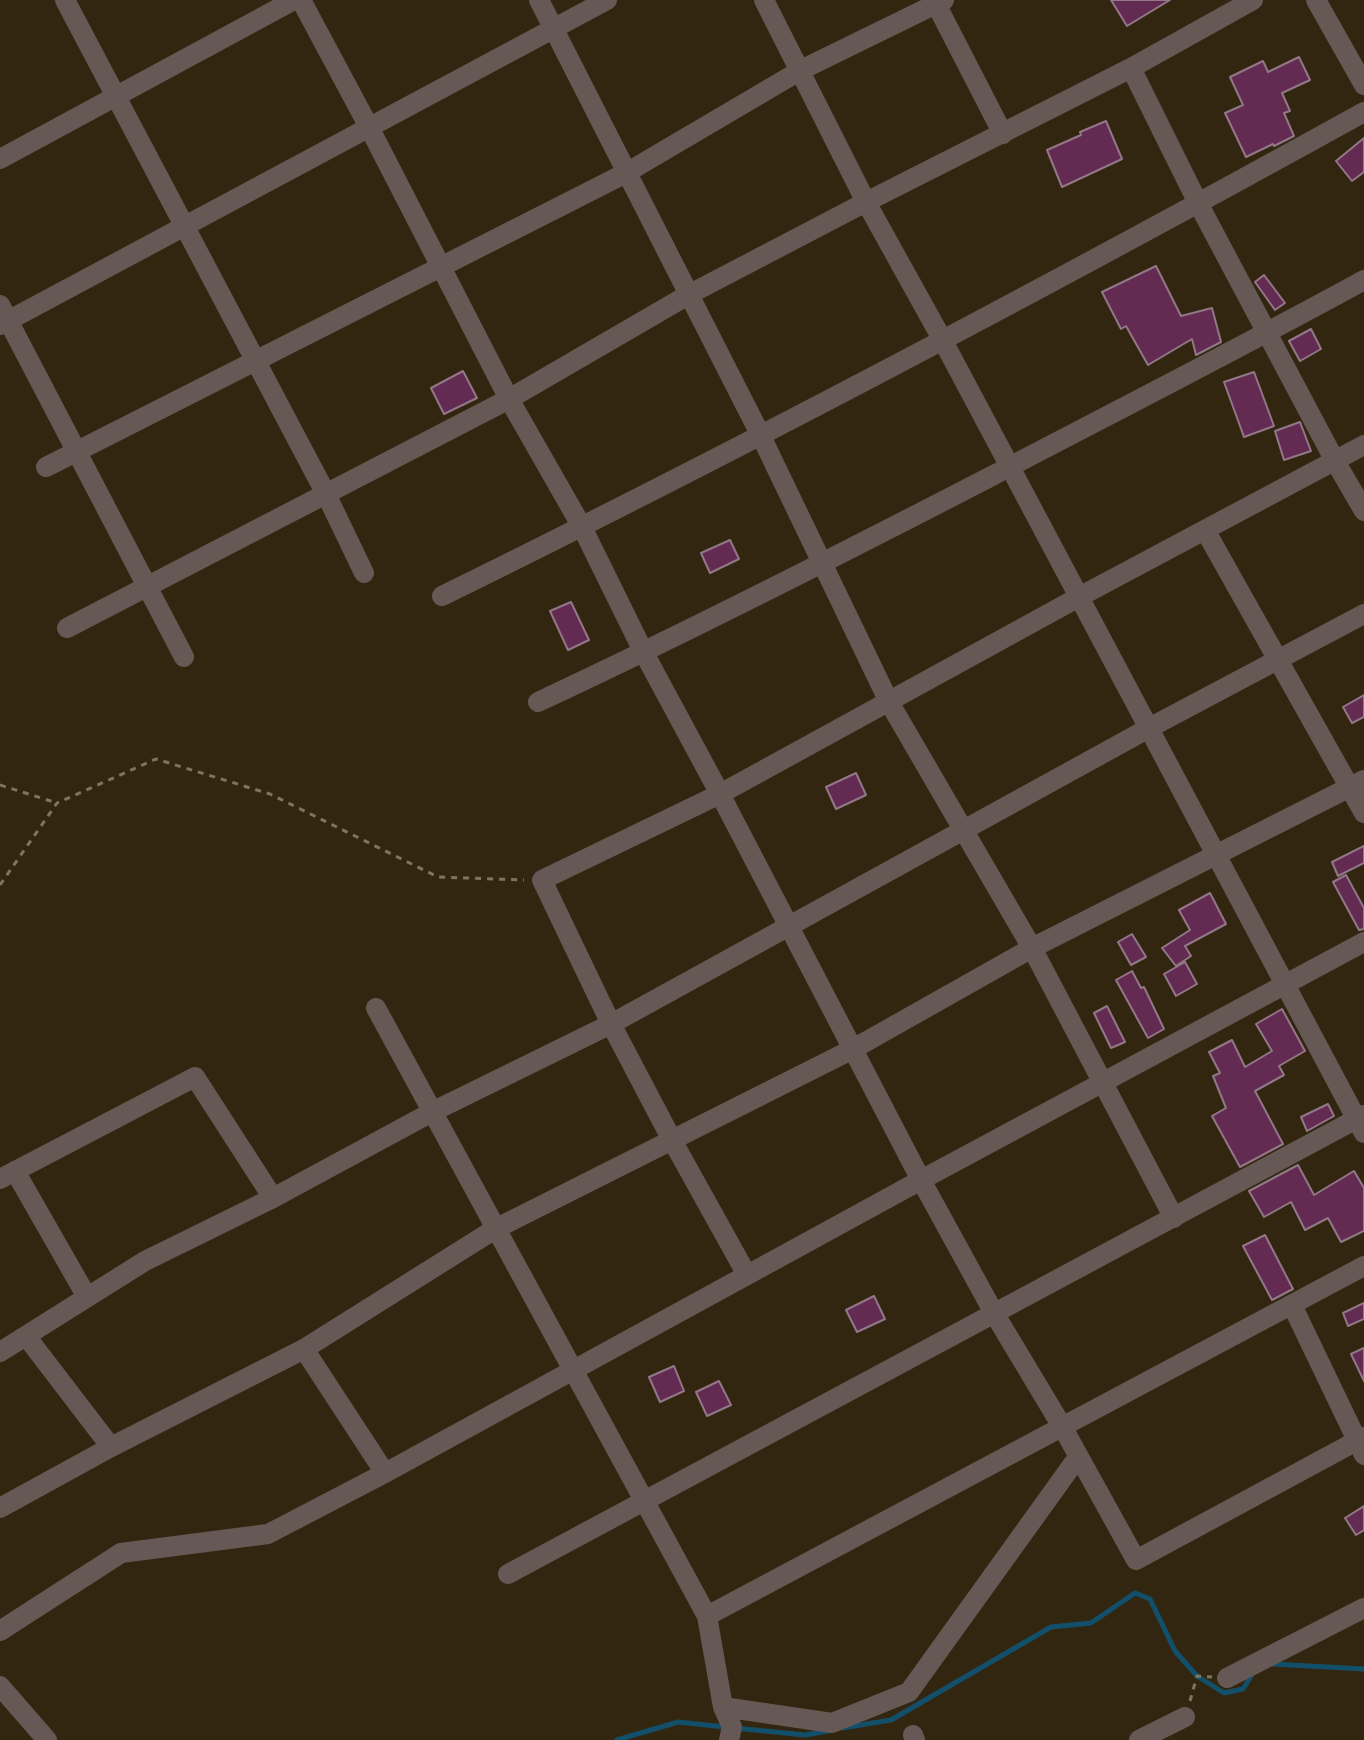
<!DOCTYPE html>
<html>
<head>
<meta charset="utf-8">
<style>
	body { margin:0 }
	canvas { display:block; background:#332610 }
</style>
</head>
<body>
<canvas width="1364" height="1740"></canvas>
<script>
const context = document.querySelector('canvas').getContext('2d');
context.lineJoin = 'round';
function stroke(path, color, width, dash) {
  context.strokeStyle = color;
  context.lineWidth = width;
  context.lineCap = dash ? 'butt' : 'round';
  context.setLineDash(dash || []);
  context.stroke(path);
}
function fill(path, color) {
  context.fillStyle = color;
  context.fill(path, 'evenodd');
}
stroke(new Path2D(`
	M1272,1664l92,5
	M735,1728l70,7 23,-4
	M842,1728l49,-8 160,-93 40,-4 44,-30 15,6 25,52 22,25 27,17 19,-4 10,-16
	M617,1740l61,-18 47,5`), '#114f6b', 5);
const building = new Path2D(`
	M1111,0h59l-43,26z
	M1299,57l11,23 -28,13 8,18 -6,2 10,23 -20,10 -1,-2 -27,13 -21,-44 18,-8 -13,-28 33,-16 5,11z
	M1106,121l16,38 -60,28 -15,-37 34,-15 -1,-3z
	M1364,138v34l-12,9 -16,-20z
	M1156,266l25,50 31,-8 9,34 -25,13 -4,-16 -44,26 -22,-39 -5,3 -19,-37z
	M1264,275l21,28 -10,7 -20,-28z
	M1311,329l10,20 -21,12 -11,-20z
	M463,371l14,27 -33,16 -13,-26z
	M1254,372l20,54 -30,11 -20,-55z
	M1300,422l11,29 -27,9 -9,-29z
	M730,540l9,19 -29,14 -9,-20z
	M571,602l18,38 -21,10 -18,-39z
	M1364,695v22l-12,6 -9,-16z
	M856,773l10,22 -30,14 -10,-22z
	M1364,846v17l-26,13 -6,-14z
	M1346,875l18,33v21l-5,1 -26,-48z
	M1210,893l16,31 -41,22 6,10 -15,10 -14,-18 28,-18 -11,-20z
	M1132,934l14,23 -15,8 -13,-23z
	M1185,962l12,22 -21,12 -12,-22z
	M1132,971l9,17 3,-1 20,42 -16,9 -32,-58z
	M1107,1006l18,36 -14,6 -17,-35z
	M1282,1009l23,42 -26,15 5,9 -29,16 28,53 -43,23 -28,-51 14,-8 -13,-32 7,-3 -11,-21 23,-12 13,27 27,-16 -16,-27z
	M1328,1104l6,12 -27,15 -6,-14z
	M1298,1165l16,30 40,-24 10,17v43l-23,11 -13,-24 -23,12 -14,-28 -27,15 -15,-26z
	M1265,1235l28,54 -21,11 -29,-54z
	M874,1296l11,23 -28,13 -11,-22z
	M1364,1303v16l-16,7 -5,-13z
	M1364,1348v33l-13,-27z
	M674,1366l10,25 -24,11 -11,-25z
	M719,1381l12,24 -24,11 -11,-24z
	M1364,1506v24l-8,5 -11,-17z`);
fill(building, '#632b51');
stroke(building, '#917787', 2);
stroke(new Path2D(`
	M0,785l57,18
	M0,885l57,-82 99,-44 114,35 168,83 86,3
	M1190,1701l7,-25 15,1`), '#7f7462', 3, [6, 6]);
stroke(new Path2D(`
	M65,0l261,494 38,79
	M301,0l69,129 139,270 73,128 62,126 76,141 201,386 73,133 69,115 73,132 228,-123
	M539,0l221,434 129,268 143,246 142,270
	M764,0l102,202 76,137 422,794
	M934,0l69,134
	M1316,0l48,85
	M1131,68l67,135 137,258 29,50
	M0,159l294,-159
	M0,305l184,352
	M0,325l607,-325
	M46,467l580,-294 175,-103 143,-70
	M1205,530l159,283
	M442,596c311,-153 618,-316 922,-484
	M67,628l442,-229 179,-104 178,-93 265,-134 122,-68
	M538,702c152,-71 301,-147 450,-224 126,-66 252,-130 376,-198
	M376,1008l331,608 16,91 9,20 -3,13
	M15,1171l72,126
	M0,1179l195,-102 78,121
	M747,1275l-75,-135 -61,-116 -69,-144 178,-86 359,-197 285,-152
	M1292,1305l72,150
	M26,1336l85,111
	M304,1349l81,124
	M0,1352l145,-91 128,-63 159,-86 179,-88 538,-296 215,-114
	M0,1508l111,-61 193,-98 191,-120 358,-180 179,-101 332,-168
	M508,1574l856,-459
	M707,1616l657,-350
	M0,1631l121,-78 147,-19 117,-61 536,-293 443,-238
	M1227,1678l137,-70
	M0,1686l47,54
	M723,1707l109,16 77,-31 169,-235
	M913,1735l2,5
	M1139,1740l46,-23`), '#665955', 20);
</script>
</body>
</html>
